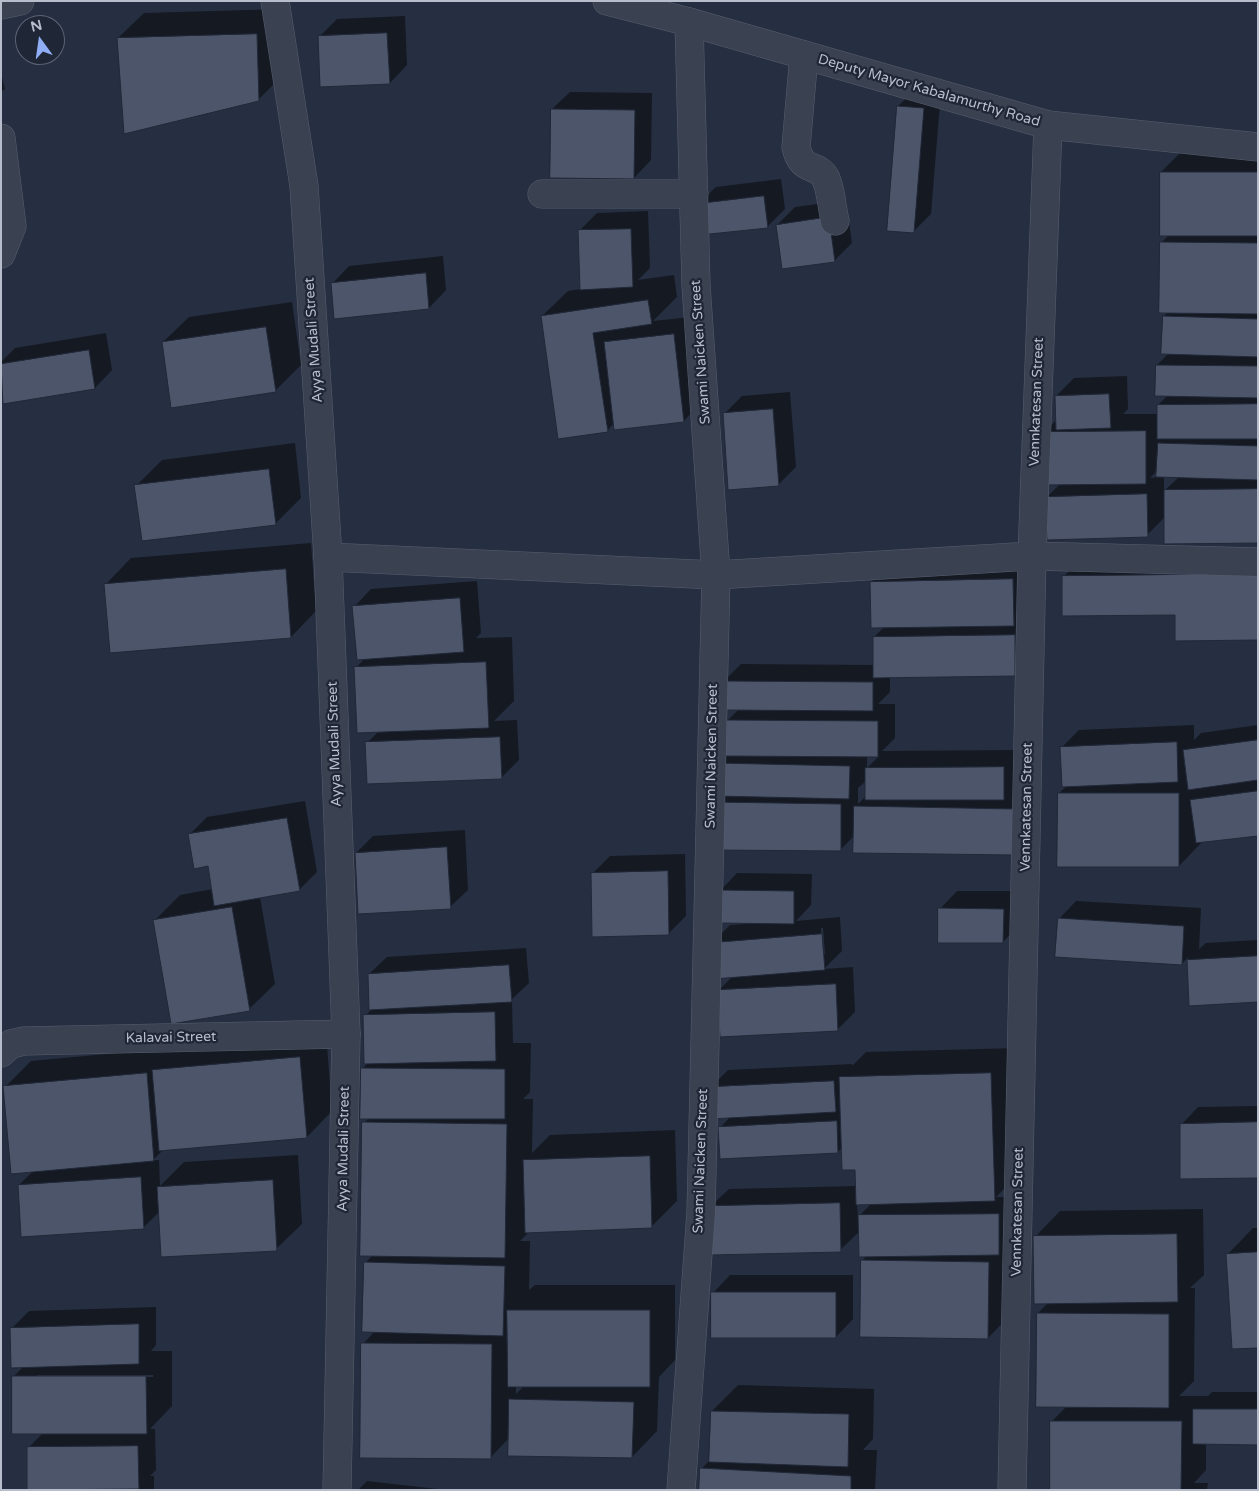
<!DOCTYPE html>
<html>
<head>
<meta charset="utf-8">
<style>
	body { margin:0 }
	#map { position:relative; width:1259px; height:1491px; overflow:hidden; background:#262f41; font-family:"Varela Round",sans-serif }
	canvas { display:block }
	.frame { position:absolute; inset:0; border:2px solid #b7bdcb; pointer-events:none }
	.north { position:absolute; left:15px; top:15px; width:50px; height:50px; box-sizing:border-box; background:#1f2636; border:1px solid #5c6272; border-radius:50%; rotate:346deg; font-size:14px; font-weight:700; line-height:20px; text-align:center; color:#b7bdcb }
	.north::after { content:''; display:block; margin:auto; width:18px; height:22px; background:#90aef6; clip-path:polygon(50% 0,100% 100%,50% 72%,0 100%) }
</style>
</head>
<body>
<div id="map">
<canvas width="1259" height="1491"></canvas>
<div class="frame"></div>
<div class="north">N</div>
</div>
<script>
const context = document.querySelector('canvas').getContext('2d');
context.lineJoin = 'round';
function fill(path, color) {
  context.fillStyle = color;
  context.fill(path, 'evenodd');
}
function stroke(path, color, width, dash) {
  context.strokeStyle = color;
  context.lineWidth = width;
  context.lineCap = dash ? 'butt' : 'round';
  context.setLineDash(dash || []);
  context.stroke(path);
}
function label(font, color, halo, rows, align = 'center') {
  context.font = font + ' "Varela Round",sans-serif';
  context.lineWidth = 4.5;
  context.setLineDash([]);
  context.textBaseline = 'middle';
  context.strokeStyle = halo;
  context.fillStyle = color;
  for (const [text, x, y, turn = 0] of rows) {
    context.save();
    context.translate(x, y);
    context.rotate((+turn || 0) * Math.PI / 180);
    context.textAlign = isNaN(turn) ? turn : align;
    if (halo) context.strokeText(text, 0, 0);
    context.fillText(text, 0, 0);
    context.restore();
  }
}
fill(new Path2D(`
	M283,9l1,65 -26,26 -140,-62 26,-25z
	M405,16l2,49 -17,18 -71,-46 18,-18z
	M1,73l4,16 -4,3z
	M916,89l25,2 -10,123 -18,18 -15,-126z
	M570,92l82,1 -1,67 -17,18 -82,-69z
	M1187,146l71,1v395l-93,-25 -18,18 -100,-38 13,-13 -16,-51 13,-14 -1,-23 18,-18 53,-2 1,33 -5,5h35v-9l10,-10 -11,-30 12,-12 -5,-37 5,-5 -8,-68 8,-8 -8,-63zM1158,470l-1,7 -7,1zM1164,476l15,1 -15,14z
	M781,179l4,30 -18,18 -69,-23 18,-17z
	M846,200l6,43 -17,17 -58,-35 18,-18z
	M648,211l2,57 -12,12 36,-5 3,22 -24,24 38,-4 10,86 -17,18 -70,2 -7,8 -65,-115 26,-25 13,-2 -2,-58 18,-18z
	M443,256l3,34 -17,18 -97,-24 17,-18z
	M292,302l9,63 -26,26 -112,-49 26,-25z
	M106,333l6,37 -17,18 -91,14 -3,-40 14,-14z
	M790,392l6,75 -18,18 -54,-71 18,-18z
	M295,443l6,55 -25,25 -140,-37 26,-26z
	M311,543l5,68 -25,26 -185,-53 25,-26z
	M1258,549l-82,65 -113,-37 26,-26z
	M1030,562l2,95 -18,18 -124,1v16l-12,12h17v34l-13,13 139,-1 18,78 -184,7 -15,15 -128,-1 6,-86 9,-8v-34l12,-12 -15,-28 17,-17 133,1v-28l10,-10 -13,-45 18,-18zM867,756h12l-12,12zM866,781v15l-8,8v-16z
	M477,581l4,52 -5,5 36,-1 2,64 -20,20 23,-1 2,40 -18,18 -134,-35 12,-12 -23,-63 9,-10 -11,-51 17,-18z
	M1194,725v15l7,-7 57,-8v109l-55,7 -24,25 -120,-73 8,-7 -6,-38 18,-18z
	M305,801l12,71 -18,18 -39,7 15,87 -26,25 -95,-88 26,-26 33,-6 -4,-25 -20,-29 18,-18z
	M465,830l3,60 -18,17 -94,-54 17,-17z
	M685,854l1,62 -18,18 -76,-60 18,-18z
	M737,873l75,1 -1,31 -15,16 44,-4 2,34 -18,18 29,-2 2,45 -18,18 -119,-39 15,-15 -21,-33 18,-18 16,-1 -26,-33zM821,928h2l2,26h-3z
	M957,891h64l-1,33 -17,18 -63,-33z
	M1076,901l125,7 -2,41 7,-6 52,-3v61l-68,3 -2,-47 -6,7 -123,-45z
	M526,948l3,35 -17,16 1,44h18l-1,49 -7,7h10l-1,54 18,-18 125,-5 2,71 -26,26 -122,5 -9,9h10l-1,49 6,-5h140v75l-16,17 -2,54 -25,26 -123,-19 -19,20 -127,-114 12,-13 -10,-68 8,-8 -9,-132 5,-5 -7,-49 6,-6 -3,-47 6,-6 -2,-36 18,-17zM516,1386h8l-8,8z
	M326,1032l6,79 -25,26 -143,12 -11,11h6l1,26 24,-24 114,-7 4,69 -26,25 -117,-37 -16,16 -124,-43 15,-15 -29,-83 26,-26 141,-13v4l7,-8z
	M1017,1048l3,125 -24,24h20l-3,115 -25,26 -126,-77 5,-6 -7,-24 -20,19 -129,-44 18,-17 128,-3 -1,-17 -14,-22 -4,5 -118,-24 10,-11 -19,-30 17,-17 124,-6v2l14,-14zM872,1203l-14,14 -1,-13z
	M1258,1106v71l-77,-52 17,-18z
	M1203,1209l1,66 -14,13h5l-1,93 -15,15h29l4,-4h46v51h-52v27l-12,13h14l-1,7h-156l1,-69 15,-15 -29,-93 11,-11 -14,-65 25,-26z
	M1253,1228h5v118l-30,-92z
	M730,1275h123v44l-17,18 -123,-44z
	M156,1307v38l-5,6h21v55l-22,23h5l1,41 -6,6h4v14h-128l2,-3v-39l15,-15 -30,-56 11,-11 -12,-38 17,-17zM37,1375h116v2l-116,1z
	M738,1385l136,4 -1,50 -10,11h14l-2,40h-175l2,-22 8,-8 2,-49z
	M367,1481l79,9h-88z`), '#0007');
const building = new Path2D(`
	M387,33l3,51 -70,3 -2,-51z
	M257,34l2,67 -135,33 -7,-96z
	M897,106l27,2 -10,125 -27,-2z
	M551,109l84,1 -1,69 -84,-1z
	M1160,172h98v64h-98z
	M764,196l4,32 -68,7 -3,-31z
	M829,217l6,45 -53,7 -6,-44z
	M631,229l2,58 -53,3 -2,-60z
	M1160,242l98,1v71l-99,-1z
	M426,273l3,36 -95,10 -3,-36z
	M648,300l4,24 -59,9 15,99 -50,7 -17,-123z
	M1163,316l95,3v38l-97,-3z
	M266,327l10,65 -105,16 -9,-66z
	M674,334l10,88 -70,8 -10,-88z
	M89,350l6,39 -92,15 -2,-40z
	M1156,365l102,1v32l-103,-2z
	M1109,394l2,34 -55,2 -1,-34z
	M1258,404v35h-101v-34z
	M773,409l6,77 -51,4 -5,-77z
	M1146,431v53l-103,1v-53z
	M1158,443l100,3v34l-102,-3z
	M269,469l7,56 -134,16 -8,-56z
	M1258,489v54l-94,1v-54z
	M1147,494l1,43 -101,3 -2,-43z
	M286,569l5,69 -181,15 -6,-69z
	M1258,574v66l-83,1v-26l-113,1v-40z
	M1013,579l1,47 -143,2 -1,-46z
	M460,598l4,54 -107,8 -5,-54z
	M1015,635v41l-142,2v-41z
	M486,662l3,66 -132,5 -3,-66z
	M722,681l151,1v29l-151,-1z
	M726,720l152,1v36l-153,-1z
	M500,737l2,42 -135,5 -2,-42z
	M1258,740v40l-70,10 -5,-40z
	M1177,742l1,40 -116,5 -2,-40z
	M717,763l133,3 -1,33 -133,-3z
	M1004,767v33h-139v-32z
	M1258,791v45l-62,7 -6,-43z
	M1058,793h121v74h-122z
	M712,802l129,2v47l-130,-1z
	M854,806l161,3 -1,46 -161,-2z
	M287,818l13,73 -86,15 -6,-40 -14,3 -6,-35z
	M447,847l4,62 -93,5 -3,-61z
	M668,871l1,64 -77,2 -1,-64z
	M719,890l75,1v33l-76,-1z
	M232,907l18,104 -79,13 -18,-104z
	M938,908l66,1 -1,34h-65z
	M1058,918l126,8 -2,39 -127,-8z
	M822,934l3,36 -111,9 -3,-36z
	M1258,956v46l-69,4 -2,-46z
	M509,965l3,37 -143,8 -1,-36z
	M836,984l2,47 -118,6 -3,-47z
	M495,1012l1,49 -132,3 -1,-49z
	M300,1057l7,81 -148,13 -7,-81z
	M361,1068l144,1v50h-145z
	M147,1073l7,88 -143,13 -8,-88z
	M991,1073l4,128 -139,4 -1,-35h-13l-3,-93z
	M834,1081l2,31 -125,7 -1,-32z
	M837,1121l1,32 -118,6 -2,-32z
	M362,1122l145,2 -2,134 -145,-2z
	M1258,1122v56l-78,1v-55z
	M650,1156l2,72 -127,5 -2,-73z
	M141,1177l3,52 -123,8 -3,-52z
	M273,1180l4,71 -116,6 -4,-70z
	M840,1203l1,49 -130,3 -1,-49z
	M999,1214v41l-140,2 -1,-42z
	M1177,1234l1,68 -144,2 -1,-68z
	M1258,1252v96l-26,1 -6,-95z
	M861,1260l128,2 -1,77 -128,-2z
	M364,1262l141,4 -2,70 -141,-4z
	M711,1292h125v46h-125z
	M507,1310h143v77h-142z
	M1037,1313l132,1v94l-133,-1z
	M139,1324v40l-128,4 -1,-40z
	M361,1343l131,1 -1,115 -131,-1z
	M12,1376h134l1,58h-135z
	M509,1399l125,3 -2,56 -124,-2z
	M1193,1409h65v36l-65,-1z
	M711,1411l138,3 -1,53 -139,-5z
	M1050,1421h132l-1,69h-131z
	M138,1446l1,43 -112,1v-43z
	M700,1468l151,8v14h-152z`);
fill(building, '#4c556a');
stroke(building, '#212838', 1);
const minor = new Path2D(`
	M1,5l19,-4
	M804,55l-8,92c6,27 22,15 30,32 5,11 6,29 9,42
	M1,138l11,88 -11,28
	M542,194h152
	M328,557l388,18 316,-19 226,6
	M1,1053l10,-9 13,-3 322,-7
	M681,1490l20,-278 15,-637 -20,-290 -7,-263
	M1012,1490l20,-934 16,-431`);
const tertiary = new Path2D(`
	M275,1l29,185 24,371 18,477 -9,456
	M607,1l82,21 359,103 210,22`);
stroke(minor, '#585f6e', 29);
stroke(tertiary, '#585f6e', 29);
stroke(minor, '#3a4150', 28);
stroke(tertiary, '#3a4150', 28);
label('14px', '#b7bdcb', '#1f2636', [
	["Deputy Mayor Kabalamurthy Road",929,91,16],
	["Ayya Mudali Street",314,340,-94],
	["Swami Naicken Street",701,352,-94],
	["Vennkatesan Street",1037,402,-88],
	["Ayya Mudali Street",335,744,-92],
	["Swami Naicken Street",712,756,-89],
	["Vennkatesan Street",1027,807,-89],
	["Kalavai Street",171,1038,-1],
	["Ayya Mudali Street",344,1149,-89],
	["Swami Naicken Street",701,1161,-88],
	["Vennkatesan Street",1018,1212,-89]
]);
</script>
</body>
</html>
